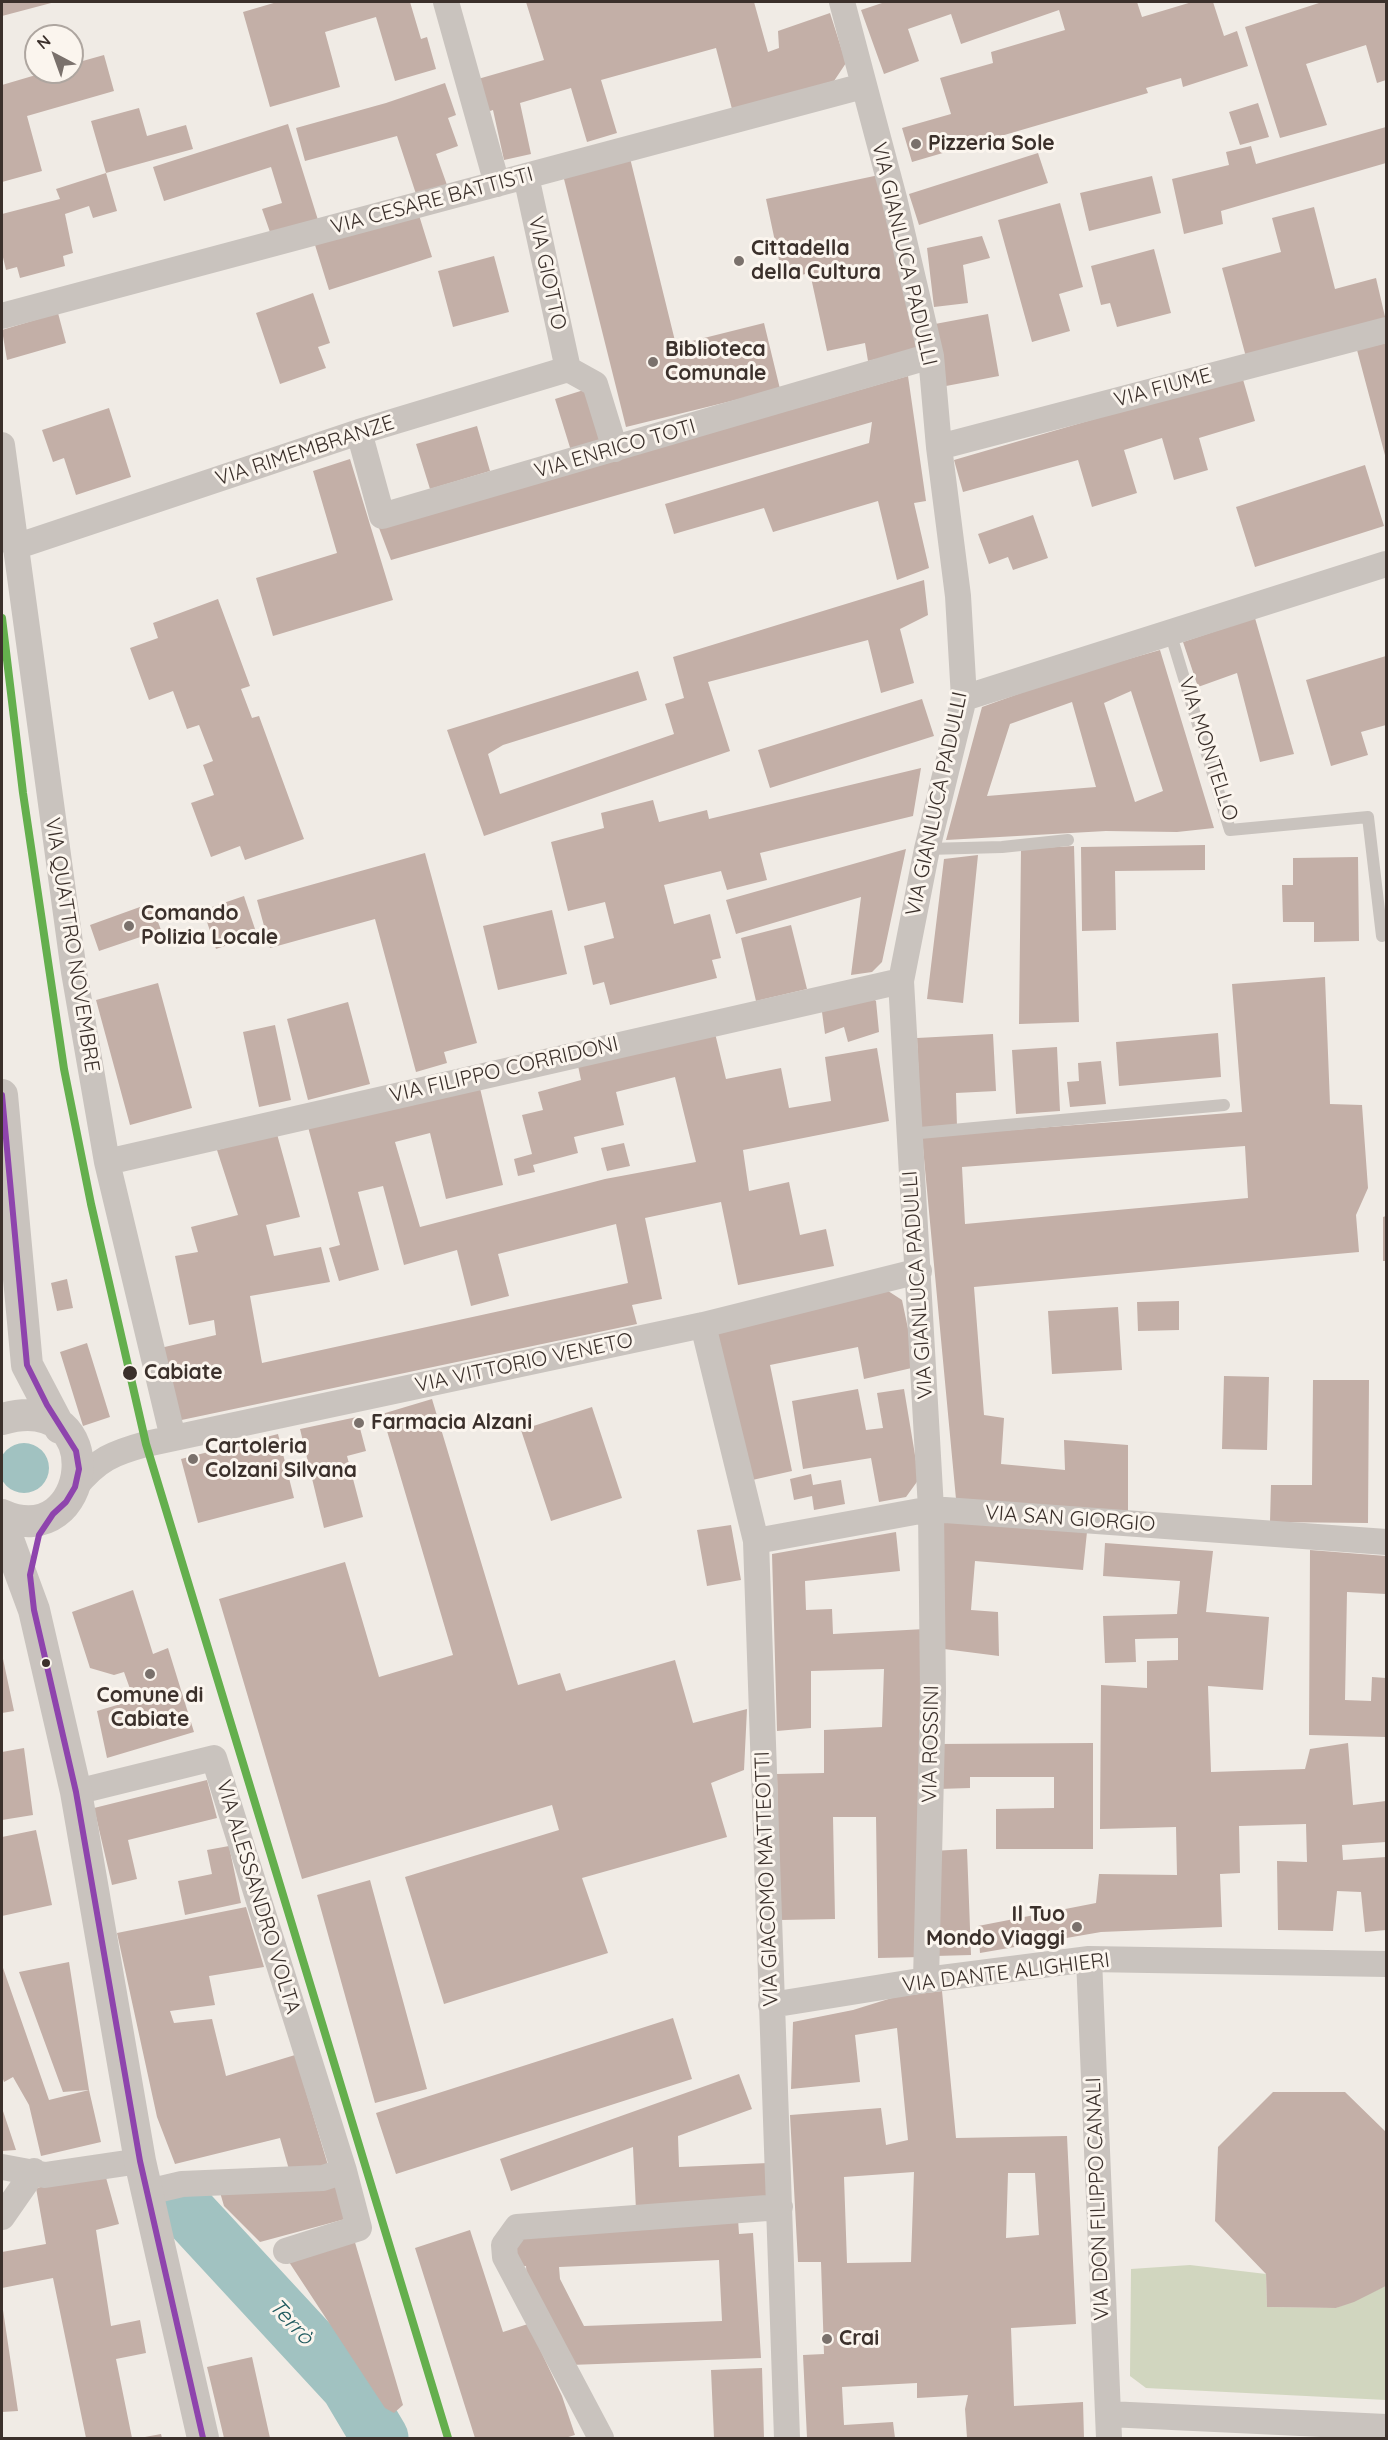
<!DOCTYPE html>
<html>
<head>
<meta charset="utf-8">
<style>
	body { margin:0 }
	#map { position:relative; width:1388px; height:2440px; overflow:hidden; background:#f0ebe5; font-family:Quicksand,sans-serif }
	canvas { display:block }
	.frame { position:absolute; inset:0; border:3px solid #3b302b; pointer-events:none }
	.north { position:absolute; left:24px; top:24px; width:60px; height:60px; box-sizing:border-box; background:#fbf5ee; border:2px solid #aea6a0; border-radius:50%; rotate:319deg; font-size:16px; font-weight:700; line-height:24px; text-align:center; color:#3b302b }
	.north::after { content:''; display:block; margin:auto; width:21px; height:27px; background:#7a716c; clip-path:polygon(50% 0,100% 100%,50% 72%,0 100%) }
</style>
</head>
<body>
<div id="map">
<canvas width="1388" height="2440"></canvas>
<div class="frame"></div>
<div class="north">N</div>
</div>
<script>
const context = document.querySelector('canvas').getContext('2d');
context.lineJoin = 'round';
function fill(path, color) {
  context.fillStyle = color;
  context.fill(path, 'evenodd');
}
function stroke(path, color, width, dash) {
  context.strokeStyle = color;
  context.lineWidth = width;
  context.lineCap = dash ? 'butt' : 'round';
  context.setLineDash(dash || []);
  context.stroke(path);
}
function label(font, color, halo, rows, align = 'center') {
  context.font = font + ' Quicksand,sans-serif';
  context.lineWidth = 6;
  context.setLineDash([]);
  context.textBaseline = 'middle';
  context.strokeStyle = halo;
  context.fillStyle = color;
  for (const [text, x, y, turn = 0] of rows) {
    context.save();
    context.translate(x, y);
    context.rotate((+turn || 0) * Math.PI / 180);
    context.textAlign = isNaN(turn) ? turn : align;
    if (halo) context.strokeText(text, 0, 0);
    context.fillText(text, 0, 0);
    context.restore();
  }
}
fill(new Path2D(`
	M1190,2265l76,9 1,33 69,1 50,-22v114l-240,-12 -16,-12 1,-107z`), '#d1d6bf');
fill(new Path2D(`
	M-1 1468a25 25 0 1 1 50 0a25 25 0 1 1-50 0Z`), '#a1c2c1');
stroke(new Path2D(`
	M190,2214l159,172 31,52`), '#a1c2c1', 57);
fill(new Path2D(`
	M2,2h53l-53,14z
	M277,2h133l11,37 6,-2 9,32 -41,12 -19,-64 -51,15 15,55 -70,20 -27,-95z
	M526,2h228l14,50 11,-4 -1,-17 52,-18 16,50 -12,18 -102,28 -16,-61 -115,32 16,53 -30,9 -16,-54 -51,15 11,51 -27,6 -11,-50 -6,2 -9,-33 66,-19z
	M885,2h252l5,15 50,-15h21l11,34 13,-5 11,35 -65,21 -2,-9 -35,10 2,5 -236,69 -10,-34 49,-14 -11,-36 53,-15 -2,-11 74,-22 -6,-20 -98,34 -10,-30 -43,15 11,32 -35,13 -23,-64z
	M1322,2h64v78l-9,3 -11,-38 -60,19 21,61 -47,13 -35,-111z
	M104,55l10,36 -87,25 15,55 -40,11v-97l44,-13h26v-8z
	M445,83l11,32 -8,3 10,28 -22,8 11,31 -31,9 -19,-58 -92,25 -9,-33 90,-25z
	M1258,103l11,34 -29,8 -11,-33z
	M139,108l8,28 39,-11 7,24 -87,24 -15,-52z
	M288,124l30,96 -47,15 -9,-26 20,-6 -11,-36 -107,34 -11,-34z
	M1386,127v36l-165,48 2,13 -39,10 -12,-55 57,-14 -3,-13 25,-6 5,18z
	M1038,153l10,30 -129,42 -10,-31z
	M630,158l46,187 88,-22 16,66 -154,38 -63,-252z
	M106,173l11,38 -24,7 -4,-12 -24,8 8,39 -10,3 2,10 -45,12 -3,-11 -11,3 -4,-17v-39l58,-15 -4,-10z
	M879,175l38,175 -49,11 -3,-18 -38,8 -17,-78 -27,6 -17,-80z
	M1152,176l9,37 -72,18 -9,-38z
	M1060,203l23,84 -24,7 11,37 -38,11 -34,-122z
	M1314,207l21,82 41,-11 10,43 -140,36 -24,-89 59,-16 -9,-34z
	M418,212l14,45 -103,33 -14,-45z
	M982,236l8,22 -27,7 5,38 -34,4 -7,-59z
	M1154,249l17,64 -54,14 -7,-24 -9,2 -10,-39z
	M494,256l15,56 -56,15 -15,-56z
	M313,293l17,50 -12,4 8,21 -46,16 -24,-71z
	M58,313l8,30 -59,17 -5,-30z
	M988,314l11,62 -53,10 -11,-62z
	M1386,343v116l-29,-109z
	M908,376l18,125 -12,2 15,65 -32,12 -19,-79 -105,31 -9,-24 -90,26 -9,-30 204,-61 3,-21 -481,138 -12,-32z
	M1242,376l13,45 -56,17 9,32 -34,10 -12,-42 -38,12 13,43 -45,14 -14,-47 -115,32 -9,-32z
	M587,389l17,55 -32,10 -17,-55z
	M109,408l22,69 -55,18 -12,-37 -11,4 -11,-32z
	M477,426l13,45 -60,18 -14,-45z
	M350,459l43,141 -120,36 -17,-58 81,-25 -24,-82z
	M1365,465l19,61 -129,41 -19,-60z
	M1033,515l15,43 -35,12 -5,-13 -19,7 -11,-30z
	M924,580l4,35 -28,14 14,54 -33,10 -13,-53 -160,42 22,69 -246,85 -37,-106 191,-59 9,29 -144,45 -15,9 12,40 174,-60 -9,-30 19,-6 -11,-41z
	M218,599l32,87 -9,3 11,29 7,-2 45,123 -59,21 -5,-14 -29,11 -20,-54 23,-8 -11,-30 10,-4 -14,-36 -12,4 -14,-38 -24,9 -19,-52 28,-10 -5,-15z
	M1255,618l39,136 -34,8 -23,-89 -39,14 -15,-45z
	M1160,650l54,178 -37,4 -71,-1 -160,9 36,-133 83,-30zM1131,691l32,100 -28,11 -31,-99zM1072,702l24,85 -109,9 23,-72z
	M1386,656v69l-25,7 7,23 -37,11 -25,-86z
	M922,699l12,37 -164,52 -12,-38z
	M921,768l-8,48 -153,37 7,27 -40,10 -6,-19 -57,14 10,39 36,-10 11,44 -9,2 5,18 -107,27 -6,-23 -11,3 -9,-39 30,-8 -9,-36 -37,9 -17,-69 53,-14 -3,-15 52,-13 6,22 48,-12 2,9z
	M1205,845v25l-90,1 1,59 -34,1 -1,-84z
	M1074,846l5,176 -60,2 2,-175z
	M906,849l-24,113 -10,10 -21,3 10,-78 -125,37 -10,-34z
	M425,853l52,190 -33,9 3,11 -31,9 -41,-153 -105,29 -13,-48z
	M978,855l-15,148 -36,-4 17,-140z
	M1358,857l1,84 -45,1v-20h-31l-1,-37h11v-27z
	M244,896l13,39 -41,14 -13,-39z
	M151,903l10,27 -62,21 -9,-26z
	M552,910l15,64 -69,16 -15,-64z
	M791,925l16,64 -51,12 -15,-63z
	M1325,977l5,127 32,1 6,83 -12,27 3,37 -385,35 10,128 20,3 -3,46 64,6 -1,-30 64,5v66l-172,-12 -34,-362 320,-25 -10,-128zM1245,1146l3,52 -283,26 -3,-57z
	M158,983l34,125 -62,17 -34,-125z
	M866,992l10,9 3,31 -31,10 -4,-15 -19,7 -4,-29z
	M348,1002l22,82 -62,16 -21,-81z
	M275,1025l16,75 -32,7 -16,-75z
	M714,1029l12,50 55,-11 8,40 42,-7 -6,-44 52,-9 12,73 -146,29 6,41 40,-9 11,53 26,-6 8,37 -96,19 -17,-83 -76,16 17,81 -30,6 5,19 -465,98 -16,-73 60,-14 -2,-15 -25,5 -14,-69 23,-4 -7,-25 47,-12 -21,-65 60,-16 23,83 -34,8 8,31 47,-9 9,35 -80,14 12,67 366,-80 -12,-59 -118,30 11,42 -38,10 -14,-56 -53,15 -21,-79 -25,6 21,78 -40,11 -10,-33 11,-3 -32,-118 171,-43 24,101 -57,14 -16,-66 -35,9 25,85 185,-48 91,-17 -21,-85 -59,15 8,33 -50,12 4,16 -45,12 2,7 -17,4 -4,-17 18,-5 -10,-39 21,-5 -5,-18 43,-12 -4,-19z
	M1218,1033l3,44 -102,9 -3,-44z
	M993,1034l3,57 -40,2 1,34 -36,2 -4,-91z
	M1057,1047l3,64 -44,3 -4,-64z
	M1101,1061l5,43 -36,3 -3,-25 12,-1 -1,-18z
	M624,1143l6,23 -23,5 -6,-23z
	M1386,1216v45h-3v-44z
	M67,1279l6,29 -16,3 -6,-28z
	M885,1289l17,11 14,67 -52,12 -6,-32 -88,18 22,106 -44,10 -33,-156z
	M1179,1301v29l-41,1 -1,-29z
	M1118,1307l4,63 -70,4 -4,-63z
	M87,1343l23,74 -27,9 -23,-74z
	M1224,1376l45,1 -2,73 -45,-1z
	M1313,1380h56l-1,143 -98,-1 1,-37h41z
	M858,1389l8,41 17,-2 -6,-35 27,-4 15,90 -13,18 -27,5 -8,-44 -68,11 -11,-68z
	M432,1399l86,286 42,-12 6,18 109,-31 18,63 54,-14 -3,61 -33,13 16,54 -145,41 26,75 -164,51 -39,-127 154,-47 -7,-25 -250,74 -83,-280 126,-37 34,115 74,-22 -71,-241z
	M592,1407l30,91 -71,23 -30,-91z
	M357,1417l9,34 -19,5 16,61 -39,11 -24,-99z
	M278,1434l16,64 -96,25 -17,-64z
	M811,1474l2,11 28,-5 4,24 -31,6 -2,-14 -18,4 -4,-21z
	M940,1521l147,11 -4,38 -108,-9 -4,49 27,2 1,44 -55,-7z
	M731,1525l10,55 -34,6 -10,-56z
	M896,1532l4,39 -95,10 1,29 26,-1 1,25 92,-5 -3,328 -44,1 -2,-141h-43l2,102 -55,1 -3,-146 47,-1v-43l58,-3 2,-58 -73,2v57l-34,3 -5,-177z
	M1105,1543l108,8 -7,61 63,5 -6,73 -55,-4 3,86 94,-3 5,-20 38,-6 5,62 33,-4v41l-44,3 1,15 43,-3v73l-21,2 -4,-40 -24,-1 -4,40 -55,-1 -1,-69 30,1 -1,-38 -67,2 1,47 -20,1 2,53 -121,5 -121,21 -2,-27 118,-23 3,-29 78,1 -1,-48 -76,2 1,-144 46,3v-27l31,-1v-22l-43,1 1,23 -31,1 -2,-47 74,-2 3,-33 -77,-5z
	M1310,1550l76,6v38l-39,-2 -2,108 26,1 1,-24 14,1v59l-77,-2z
	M133,1590l20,64 15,-6 26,84 -87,26 -10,-47 37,-11 -10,-28 -10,3 -24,-7 -18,-56z
	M2,1654l12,57 -12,2z
	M1093,1743v106h-97v-40l58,-1v-31h-84v11l-32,1 -1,-45z
	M24,1748l9,67 -31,5v-68z
	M207,1780l10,38 -89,22 9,39 -25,6 -18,-77z
	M36,1830l16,75 -50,11v-79z
	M229,1846l12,57 -56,12 -7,-34 34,-7 -5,-24z
	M967,1849l4,106 -36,1 -2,-105z
	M370,1880l57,209 -52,14 -58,-208z
	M246,1907l18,60 -55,9 6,29 -45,6 4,12 38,-4 14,57 69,-21 35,117 -40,1 -10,-35 -105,26 -18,-47 -40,-184z
	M69,1962l20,128 12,52 -60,14 -12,-51 -16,-28 -9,5 -2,-6v-111l47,135 40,-10 -26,2 -44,-120z
	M942,1991l14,147 111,-2 9,188 -65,4 3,78 69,-4 1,36h-117l-2,-29 3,-14 -51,3v-15l-75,4 2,38 49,-3 2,16h-88l-4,-83 21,-1 -3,-92h-23l-8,-147 91,-7 5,37 22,-5 -11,-112 -42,7 5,47 -69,7 2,-67 60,-12 42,-13zM914,2172l-3,90 -64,1 -3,-86zM1008,2173h27l4,62 -33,3z
	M673,2018l19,61 -296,95 -20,-61z
	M739,2074l13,35 -74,27 1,31 89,-4 2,41 -134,6 -3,-63 -122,44 -11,-32z
	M1273,2092h72l41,40v154l-32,16 -18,6 -69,-1 -1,-33 -51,-53 3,-74z
	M2,2108l14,42 -14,1z
	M105,2174l14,50 -23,6 15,96 29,-6 6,33 -30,6 16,79h-46l-33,-160 -51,10v-36l44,-8 -10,-56z
	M335,2181l14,37 -89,24 -36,-36 -5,-17z
	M738,2219l1,15 14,-1 8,125 -191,7 -43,-84 -1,-15h-8l-3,-33zM719,2260l3,61 -138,5 -24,-47 -1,-12z
	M470,2230l33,102 25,-8 34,72 13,39 -10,3h-90l-60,-190z
	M354,2239l49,166 -9,8 -9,-5 -96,-146z
	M2,2310h1l15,101 -16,1z
	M252,2357l18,81h-46l-17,-71z
	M762,2368l2,70h-50l-3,-68z
	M161,2434l1,4h-17v-1z`), '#c3afa7');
stroke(new Path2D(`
	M1170,632l60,198 138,-13 14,119
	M927,849l75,-2 66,-7
	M909,1134l315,-29`), '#c9c3be', 12);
stroke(new Path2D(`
	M446,2l51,182
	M842,2l52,196 37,158 8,91 19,149 6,102 -37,151 -26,132 30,528 2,184 -7,287
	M526,176l42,193
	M2,316l861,-230
	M359,432l23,84 549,-160
	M2,445l72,527 33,190 66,276
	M939,447l447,-117
	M15,547l344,-115 209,-63 27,15 20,65
	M964,698l422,-134
	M107,1162l794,-181
	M703,1325l53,216 31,897
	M75,1487c23,-28 38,-34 71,-43l557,-119 216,-54
	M756,1541l175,-32 455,33
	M76,1792l138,-34 130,413 15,57 -73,23
	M1089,1959l20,479
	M771,2005l155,-25 163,-21 297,5
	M2,2167l43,8 95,-14
	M148,2192l34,-8 141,-6 21,-7
	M2,2217l32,-46
	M1108,2414l278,13
	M601,2438l-96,-181 -1,-12 13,-18 263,-20`), '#c9c3be', 26);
stroke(new Path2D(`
	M2,1095l25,270 33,63
	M2,1419c111,-31 90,136 0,96
	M2,1523l32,87 42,182 64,369 63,277`), '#c9c3be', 32);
stroke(new Path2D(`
	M2,1095l25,270 20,40 29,46 3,18 -4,18 -9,15 -13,12 -14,21 -9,40 4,35 42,182 64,369 63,277`), '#8e44ad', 6);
stroke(new Path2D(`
	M2,618l21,175 41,276 27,135 55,240 302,994`), '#64af4d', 8);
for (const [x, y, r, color] of [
	[916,144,6,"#7a716c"],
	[739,261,6,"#7a716c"],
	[653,362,6,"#7a716c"],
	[129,926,6,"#7a716c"],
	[130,1373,8,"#3b302b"],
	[359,1423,6,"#7a716c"],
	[193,1459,6,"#7a716c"],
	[46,1663,5,"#3b302b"],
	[150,1674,6,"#7a716c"],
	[1077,1927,6,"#7a716c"],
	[827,2339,6,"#7a716c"]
]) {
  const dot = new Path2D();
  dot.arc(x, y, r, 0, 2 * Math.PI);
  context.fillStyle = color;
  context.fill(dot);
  stroke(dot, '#fbf5ee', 2);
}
label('bold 21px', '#3b302b', '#fbf5ee', [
	["Pizzeria Sole",928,144],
	["Cittadella",751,249],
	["della Cultura",751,273],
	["Biblioteca",665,350],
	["Comunale",665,374],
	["Comando",141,914],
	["Polizia Locale",141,938],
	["Farmacia Alzani",371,1423],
	["Cartoleria",205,1447],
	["Colzani Silvana",205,1471],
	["Comune di",150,1696,"center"],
	["Cabiate",150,1720,"center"],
	["Il Tuo",1065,1915,"right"],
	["Mondo Viaggi",1065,1939,"right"],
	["Crai",839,2339]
], 'left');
label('21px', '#3b302b', '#fbf5ee', [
	["VIA CESARE BATTISTI",432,201,-15],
	["VIA GIANLUCA PADULLI",904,254,77],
	["VIA GIOTTO",547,273,78],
	["VIA FIUME",1163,388,-15],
	["VIA ENRICO TOTI",615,449,-16],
	["VIA RIMEMBRANZE",305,451,-18],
	["VIA MONTELLO",1208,749,72],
	["VIA GIANLUCA PADULLI",937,804,-78],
	["VIA QUATTRO NOVEMBRE",72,945,81],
	["VIA FILIPPO CORRIDONI",504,1070,-13],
	["VIA GIANLUCA PADULLI",918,1285,-94],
	["VIA VITTORIO VENETO",524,1363,-12],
	["VIA SAN GIORGIO",1070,1519,4],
	["VIA ROSSINI",931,1744,-89],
	["VIA GIACOMO MATTEOTTI",767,1879,-92],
	["VIA ALESSANDRO VOLTA",258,1897,73],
	["VIA DANTE ALIGHIERI",1006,1973,-7],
	["VIA DON FILIPPO CANALI",1098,2199,-92]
]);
label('bold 21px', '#3b302b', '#fbf5ee', [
	["Cabiate",144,1373]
], 'left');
label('italic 22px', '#1f5a5e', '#fbf5ee', [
	["Terrò",291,2322,47]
]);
</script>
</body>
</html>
